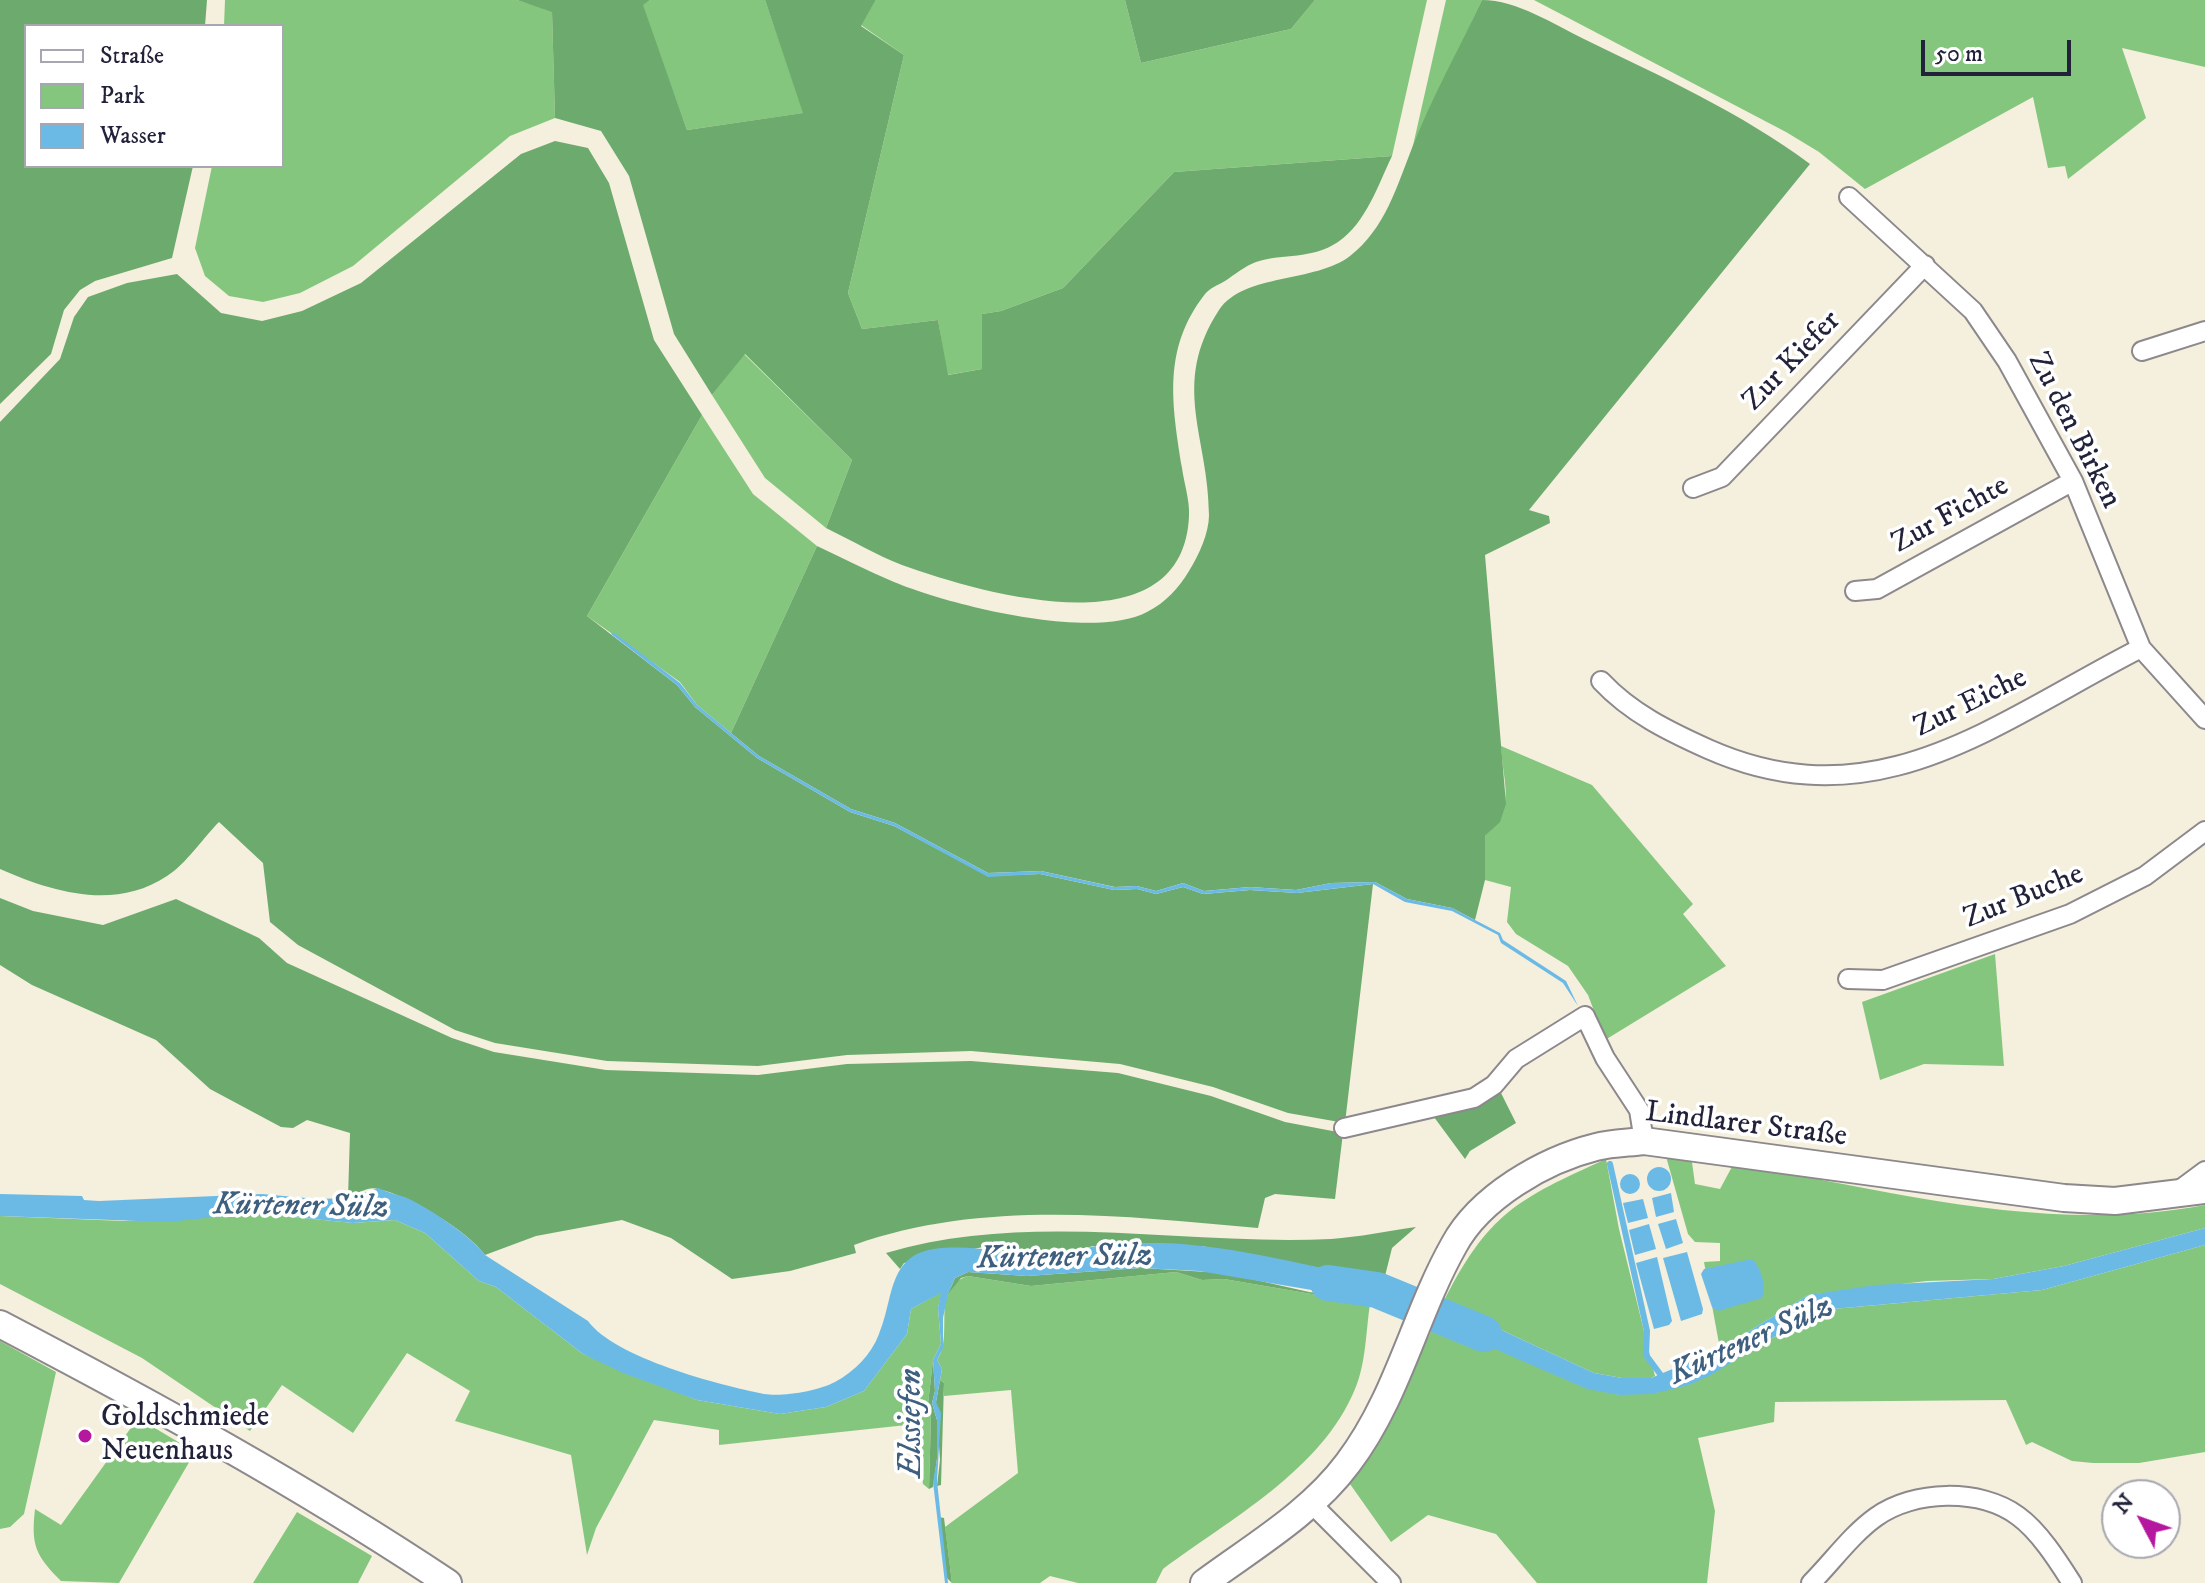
<!DOCTYPE html>
<html>
<head>
<meta charset="utf-8">
<style>
	body { margin:0 }
	#map { position:relative; width:2205px; height:1583px; overflow:hidden; background:#f5efdd; font-family:"IM FELL DW Pica",serif }
	canvas { display:block }
	.legend { position:absolute; left:24px; top:24px; width:260px; height:144px; box-sizing:border-box; background:#fff; border:2px solid #a7a7b1; margin:0; padding:10px 14px; list-style:none; font-size:24px; color:#22223b }
	.legend li { display:flex; align-items:center; gap:16px; height:40px }
	.legend b { width:40px; border:2px solid #a7a7b1 }
	.north { position:absolute; left:2101px; top:1479px; width:80px; height:80px; box-sizing:border-box; background:#fff; border:2px solid #a7a7b1; border-radius:50%; rotate:311deg; font-size:22px; font-weight:700; line-height:32px; text-align:center; color:#22223b }
	.north::after { content:''; display:block; margin:auto; width:28px; height:36px; background:#b5179e; clip-path:polygon(50% 0,100% 100%,50% 72%,0 100%) }
	.scale { position:absolute; left:1921px; top:40px; width:150px; height:36px; box-sizing:border-box; border:4px solid #22223b; border-top:0; padding-left:10px; font-size:24px; line-height:28px; white-space:nowrap; color:#22223b; -webkit-text-stroke:6px #fff; paint-order:stroke }
</style>
</head>
<body>
<div id="map">
<canvas width="2205" height="1583"></canvas>
<ul class="legend">
<li><b style="height:10px;background:#fff"></b>Straße</li>
<li><b style="height:22px;background:#85c67e"></b>Park</li>
<li><b style="height:22px;background:#6bbae6"></b>Wasser</li>
</ul>
<div class="north">N</div>
<div class="scale">50 m</div>
</div>
<script>
const context = document.querySelector('canvas').getContext('2d');
context.lineJoin = 'round';
function fill(path, color) {
  context.fillStyle = color;
  context.fill(path, 'evenodd');
}
function stroke(path, color, width, dash) {
  context.strokeStyle = color;
  context.lineWidth = width;
  context.lineCap = dash ? 'butt' : 'round';
  context.setLineDash(dash || []);
  context.stroke(path);
}
function label(font, color, halo, rows, align = 'center') {
  context.font = font + ' "IM FELL DW Pica",serif';
  context.lineWidth = 7;
  context.setLineDash([]);
  context.textBaseline = 'middle';
  context.strokeStyle = halo;
  context.fillStyle = color;
  for (const [text, x, y, turn = 0] of rows) {
    context.save();
    context.translate(x, y);
    context.rotate((+turn || 0) * Math.PI / 180);
    context.textAlign = isNaN(turn) ? turn : align;
    if (halo) context.strokeText(text, 0, 0);
    context.fillText(text, 0, 0);
    context.restore();
  }
}
fill(new Path2D(`
	M225,0h292l35,11 3,107 -45,18 -157,130 -53,27 -37,9 -34,-6 -24,-20 -10,-28 17,-82h70v-140h-58z
	M650,0h115l39,113 -117,17 -45,-125z
	M876,0h249l16,63 150,-34 24,-29h112l-35,156 -218,16 -111,116 -62,23 -19,3v55l-35,6 -9,-55 -76,9 -14,-36 56,-238 -43,-30z
	M1446,0h36l-70,150z
	M1534,0h671v67l-83,-19 24,70 -78,61 -3,-13 -17,2 -15,-71 -168,92 -46,-37 -33,-20z
	M744,354l108,106 -26,68 -61,-50 -53,-83z
	M702,415l51,79 64,52 -86,187 -34,-28 -17,-23 -93,-66z
	M1501,746l91,39 101,119 -10,10 43,52 -121,74 -17,-45 -20,-29 -52,-32 -9,-12 4,-35 -26,-7v-44c32,-30 18,-50 16,-90z
	M1995,954l9,112 -80,-2 -44,16 -18,-78z
	M1665,1153l26,2 4,29 25,5 14,-26c155,28 314,72 471,42v23l-141,38 -71,13 -66,2 -119,14 -88,54 -16,-87 16,-1v-18l-25,-1 -7,-8z
	M1606,1159l13,70 36,147 -4,2h-29l-28,-5 -151,-70c45,-90 75,-104 163,-144z
	M253,1213l100,10 42,-3 30,13 54,48 17,6 87,67 114,46 83,14 46,-7 38,-16 43,-57 4,-25 31,-17 -4,16 3,36 -8,16 -5,44 3,11 -2,74 -6,-5 -7,-60 -197,21v-15l-65,-10 -58,108 -9,27 -16,-100 -116,-34 15,-30 -63,-38 -54,80 -71,-48 -32,46 -108,-73 -142,-74v-68l124,5z
	M2205,1245v207l-66,11h-46l-21,-2 -40,-19 -6,3 -20,-45 -231,2 -1,20 -76,16 17,73 -8,72h-170l-41,-49 -68,-19 -37,27 -41,-58 24,-35 61,-126 184,72 153,-57 61,-29 209,-19z
	M1176,1272l26,8 22,-1 146,25c-4,26 -4,60 -15,85 -33,81 -125,130 -192,180l-7,14h-78l-28,-7 -10,7h-88l-7,-56 73,-54 -7,-83 -67,6v-13l-4,-3 2,-11 -5,-9c18,-25 -8,-72 31,-84l63,10z
	M0,1341l56,31 -32,142 -14,13 -10,2z
	M138,1418l57,34 -76,131 -58,-2c-26,-26 -30,-36 -26,-72l26,16z
	M297,1512l75,44 -14,27h-105z`), '#85c67e');
fill(new Path2D(`
	M0,0h207l-2,26h-179v140h167l-21,92 -77,23 -15,9 -16,20 -13,44 -51,50z
	M517,0h133l-7,5 44,125 116,-17 -38,-113h111l-15,26 43,29 -56,238 14,36 76,-9 10,55 34,-6v-55l19,-3 62,-23 111,-116 218,-16c-14,29 -26,67 -54,86 -27,18 -54,11 -82,20 -11,4 -22,13 -31,19 -7,4 -15,7 -20,13 -43,55 -33,110 -23,174 2,15 8,33 7,48 -6,137 -209,77 -287,49 -26,-10 -51,-25 -76,-37l26,-68 -107,-106 -33,41 -38,-61 -45,-158 -28,-45 -46,-13 -3,-106z
	M1125,0h190l-24,29 -150,34z
	M1482,0c35,0 71,24 102,39 76,37 158,74 226,125l-281,346 20,6 1,7 -65,32 21,249 -6,18 -15,14v44l-10,40 -23,-12 -45,-9 -32,-17 -44,1 -35,7 -46,-3 -46,4 -21,-8 -27,8 -19,-5 -22,1 -74,-16 -53,2 -93,-50 -44,-14 -92,-53 -28,-23 86,-187c26,12 51,25 77,36 55,23 198,59 253,30 18,-9 32,-24 42,-41 10,-16 20,-38 20,-56 0,-78 -39,-130 10,-205 25,-37 96,-27 131,-54 35,-27 47,-70 62,-108 20,-51 47,-99 70,-148z
	M555,141l33,7 21,35 45,157 48,75 -115,201 90,69 18,22 62,51 93,54 44,14 94,50 52,-2 74,16 23,-1 19,5 27,-7 20,7 47,-4 47,3 76,-9 -28,239 -57,-10 -75,-26 -93,-23 -149,-13 -124,4 -89,11 -151,-5 -112,-18 -40,-13 -157,-85 -28,-23 -7,-59 -44,-41c-16,16 -33,42 -52,54 -52,35 -115,16 -167,-7v-447l60,-63 14,-42 14,-20 39,-14 50,-9 44,39 41,8 40,-10 59,-28 160,-129z
	M0,898l33,13 70,14 73,-26 83,39 28,25 165,75 42,14 112,18 152,5 89,-11 124,-3 147,12 93,23 74,26 58,11 -8,66 -60,-5 -10,4 -7,30c-134,-12 -276,-29 -404,17l2,8 -66,18 -58,8 -61,-41 -49,-18 -86,16 -51,19c-18,-25 -77,-60 -107,-66 -10,-3 -21,5 -30,9l2,-65 -43,-13 -14,8 -12,-1 -71,-38 -54,-49 -124,-55 -32,-20z
	M1498,1087l18,36 -46,28 -5,8 -34,-46z
	M1416,1227l-24,21 -8,32 -183,-34h-108l-37,10 -39,-2 -34,-7 -79,16 -4,6 -14,-16c145,-43 297,-7 445,-14 28,-2 57,-8 85,-12z
	M1141,1268l84,5 84,19 62,8 -1,4 -146,-25 -22,1 -26,-8 -145,14 -63,-10 -7,2 -13,16 7,-16 13,-6 59,4z
	M933,1360l2,31 -3,12 5,17v39l-4,28 -4,2 2,-74 -3,-11z
	M940,1380l4,3 -3,102 -4,1 3,-26 -4,-58z
	M939,1517l5,1 8,65 -7,-7z`), '#6cab6d');
fill(new Path2D(`
	M613,632l67,51 17,22 62,51 92,53 44,14 93,50 53,-2 73,16 23,-1 19,5 27,-8 21,8 46,-4 46,3 35,-7 44,-1 32,17 45,9 48,25 3,7 63,41 12,25 -15,-23 -62,-40 -3,-8 -46,-24 -47,-9 -32,-18 -76,9 -47,-3 -47,4 -20,-7 -27,7 -19,-5 -23,1 -74,-16 -52,3 -94,-51 -44,-14 -93,-54 -62,-51 -18,-22 -66,-51z
	M1647 1179a12 12 0 1 1 24 0a12 12 0 1 1-24 0Z
	M1620 1184a10 10 0 1 1 20 0a10 10 0 1 1-20 0Z
	M379,1188c10,6 20,6 30,11 21,10 62,37 76,56l103,66c27,37 131,64 176,73 19,3 54,-3 71,-12 20,-11 36,-27 44,-48 15,-34 8,-78 55,-85 41,-6 80,8 121,7 15,0 27,-8 41,-10 21,-4 45,-3 66,-3 74,2 149,25 222,37l-13,20 -172,-29 -58,-3 -114,8 -59,-4 -13,6 -7,16 -5,24v30l-6,12 5,9 -6,33 5,11 -4,68 11,102h-3l-12,-101 4,-23v-39l-5,-17 3,-12 -2,-31 8,-16 -3,-36 3,-15 -30,16 -4,25 -43,57 -38,16 -46,7 -83,-14 -74,-27 -40,-19 -87,-67 -17,-6 -54,-48 -30,-13 -42,3 -100,-10 -85,9 -168,-6v-22l82,2 2,4 15,1 163,-7 55,5 31,-1z
	M1671,1193l3,19 -18,5 -4,-19z
	M1643,1199l5,19 -20,5 -5,-20z
	M1676,1219l7,24 -17,6 -8,-25z
	M1649,1224l7,25 -21,6 -6,-25z
	M2205,1228v17l-163,45 -209,19 -61,29 -61,37 -22,10 -37,9 -33,1 -32,-6 -152,-66 8,-20 151,70 28,5h29l69,-29 88,-54 68,-10 117,-6 71,-13z
	M1687,1252l16,57 -1,5 -21,7 -18,-63z
	M1657,1257l15,64 -3,4 -15,4 -18,-66z
	M1752,1259c9,8 15,28 10,39l-44,13 -6,-4 -11,-33 3,-5z`), '#6bbae6');
stroke(new Path2D(`
	M1610,1164l37,167 -1,24 20,27`), '#6bbae6', 6);
stroke(new Path2D(`
	M1328,1283l49,7 107,44`), '#6bbae6', 36);
const minor = new Path2D(`
	M1849,197l124,114 34,50 66,120 68,167 64,71
	M2142,351l63,-20
	M1693,488l29,-11 203,-212
	M1855,591l22,-2 196,-108
	M1601,681c30,32 67,50 107,68 169,75 288,-27 433,-101
	M1848,979l35,1 187,-66 75,-38 60,-45
	M1344,1128l130,-30 20,-13 22,-26 69,-43 20,42 34,52 5,31
	M2174,1194l31,-23
	M1312,1504l79,79
	M1811,1583c21,-21 41,-49 65,-66 37,-27 104,-29 142,-1 21,15 40,45 54,67`);
const secondary = new Path2D(`
	M0,1324c153,80 304,163 448,259
	M1204,1583c50,-37 107,-70 144,-120 50,-66 66,-147 106,-218 26,-48 90,-85 142,-98 15,-4 32,-4 48,-6l420,57 51,3 90,-11`);
stroke(minor, '#8c888c', 22);
stroke(secondary, '#8c888c', 30);
stroke(minor, '#fff', 18);
stroke(secondary, '#fff', 26);
for (const [x, y, r, color] of [
	[85,1436,8,"#b5179e"]
]) {
  const dot = new Path2D();
  dot.arc(x, y, r, 0, 2 * Math.PI);
  context.fillStyle = color;
  context.fill(dot);
  stroke(dot, '#fff', 3);
}
label('30px', '#22223b', '#fff', [
	["Zur Kiefer",1793,362,-46],
	["Zu den Birken",2073,431,63],
	["Zur Fichte",1951,516,-29],
	["Zur Eiche",1971,704,-26],
	["Zur Buche",2024,898,-22],
	["Lindlarer Straße",1746,1126,7]
]);
label('30px', '#22223b', '#fff', [
	["Goldschmiede",101,1419],
	["Neuenhaus",101,1453]
], 'left');
label('italic 32px', '#3f5f7f', '#fff', [
	["Kürtener Sülz",301,1208,1],
	["Kürtener Sülz",1065,1259,-1],
	["Kürtener Sülz",1752,1342,-24],
	["Elssiefen",913,1423,-90]
]);
</script>
</body>
</html>
